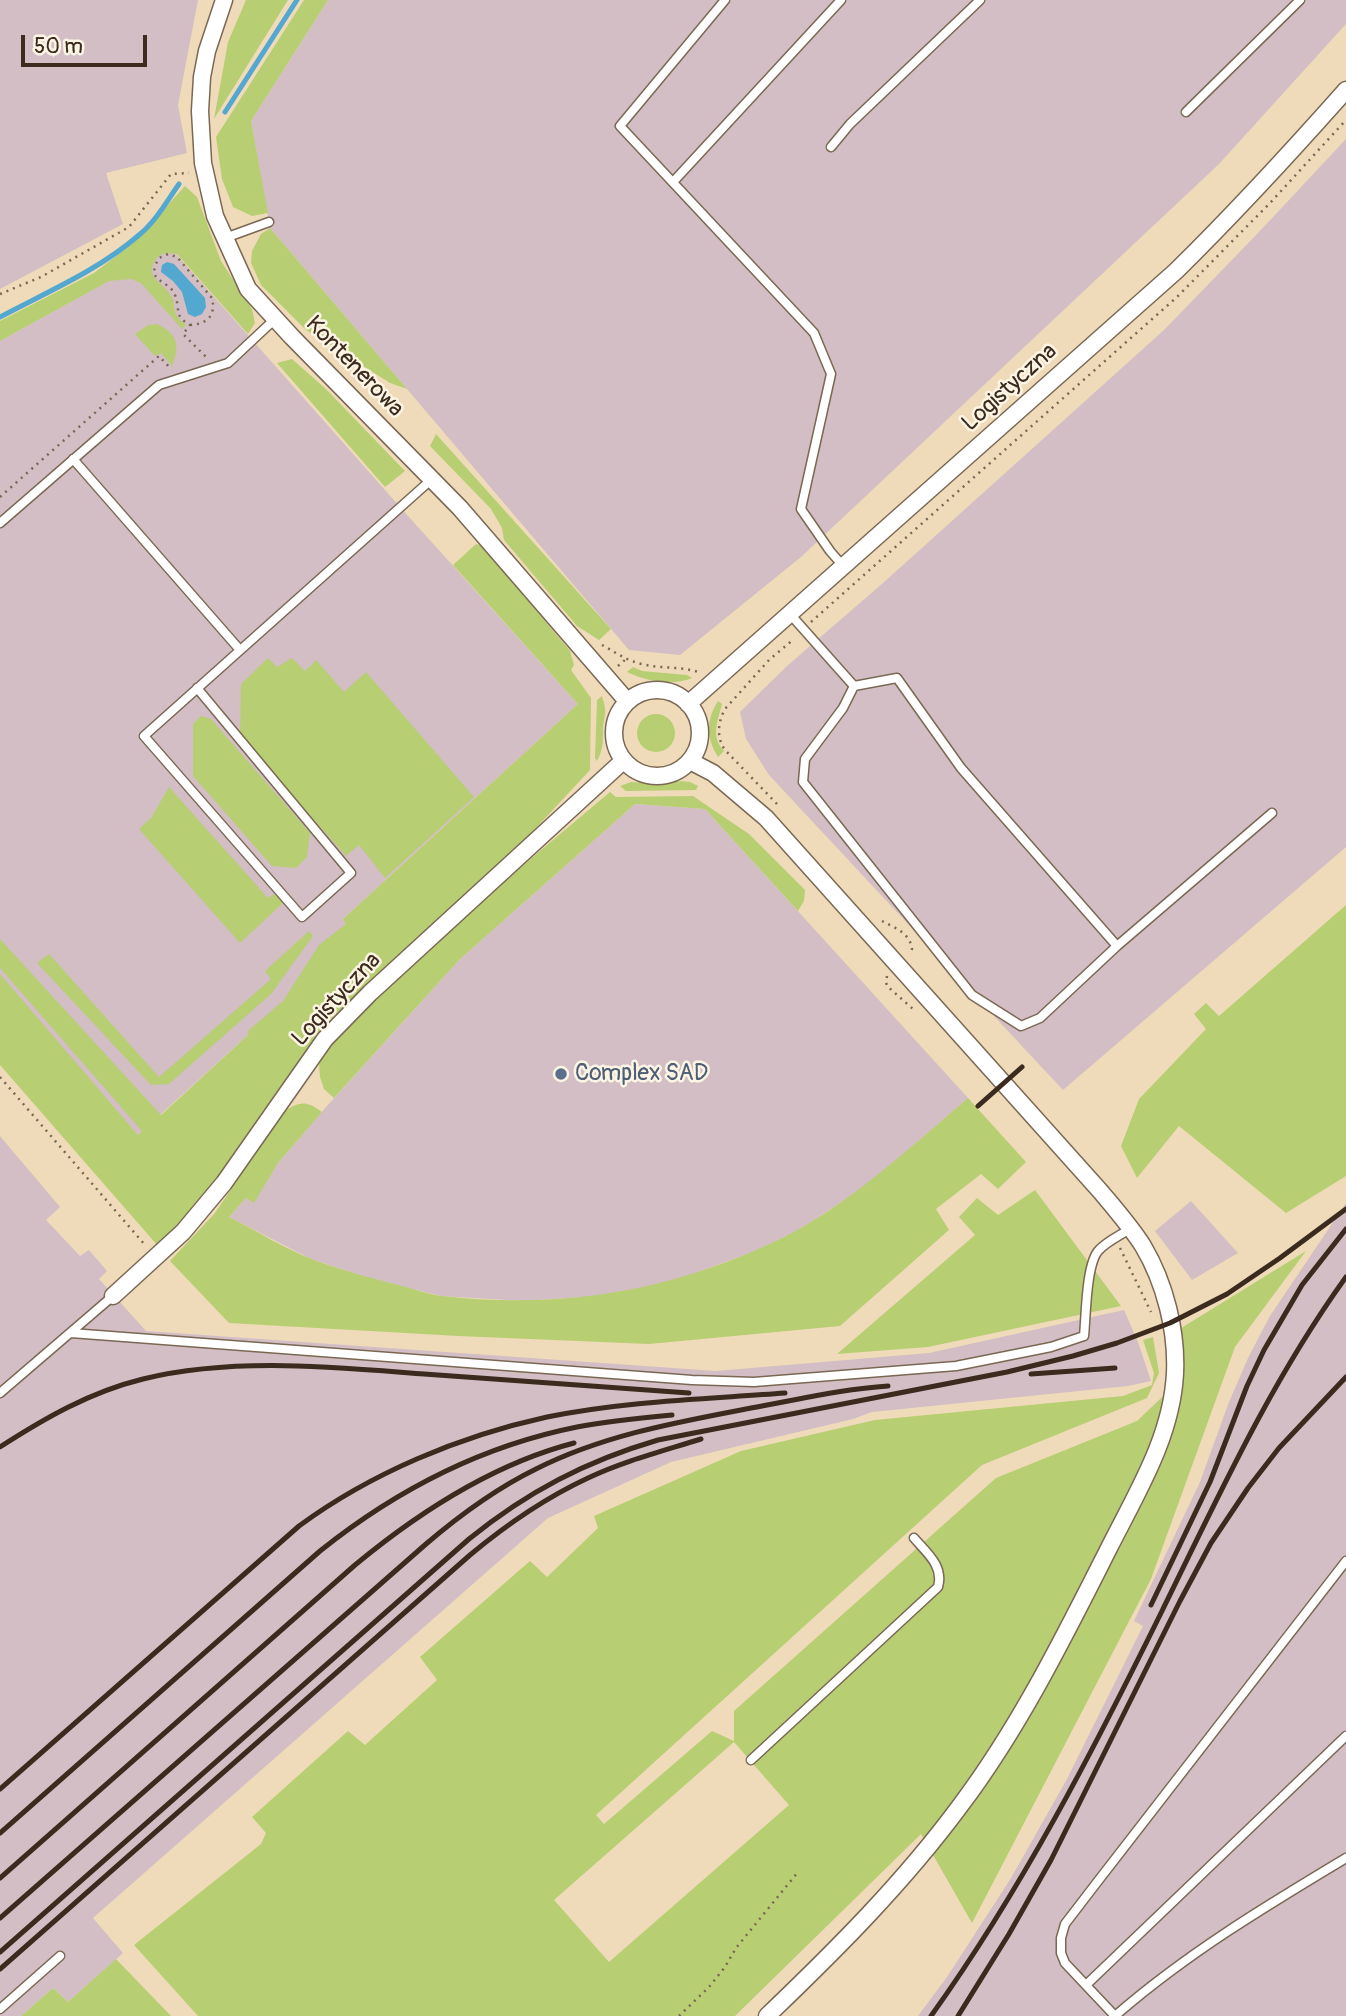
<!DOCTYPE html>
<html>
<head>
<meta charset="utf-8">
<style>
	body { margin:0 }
	#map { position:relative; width:1346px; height:2016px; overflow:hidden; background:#efdbb9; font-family:Pangolin,sans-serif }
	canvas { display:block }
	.scale { position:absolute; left:21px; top:35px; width:126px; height:32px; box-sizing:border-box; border:4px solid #3b2a1e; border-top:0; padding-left:9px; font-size:21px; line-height:24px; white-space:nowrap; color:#3b2a1e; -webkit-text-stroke:5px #fcf5e5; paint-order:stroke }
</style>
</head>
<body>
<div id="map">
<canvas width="1346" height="2016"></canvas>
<div class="scale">50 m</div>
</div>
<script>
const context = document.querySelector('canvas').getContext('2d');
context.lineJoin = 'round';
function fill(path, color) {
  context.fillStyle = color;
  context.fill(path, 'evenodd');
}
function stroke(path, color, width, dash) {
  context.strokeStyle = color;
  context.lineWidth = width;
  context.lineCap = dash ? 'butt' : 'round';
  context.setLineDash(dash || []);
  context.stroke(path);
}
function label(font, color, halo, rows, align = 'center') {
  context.font = font + ' Pangolin,sans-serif';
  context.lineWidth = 5;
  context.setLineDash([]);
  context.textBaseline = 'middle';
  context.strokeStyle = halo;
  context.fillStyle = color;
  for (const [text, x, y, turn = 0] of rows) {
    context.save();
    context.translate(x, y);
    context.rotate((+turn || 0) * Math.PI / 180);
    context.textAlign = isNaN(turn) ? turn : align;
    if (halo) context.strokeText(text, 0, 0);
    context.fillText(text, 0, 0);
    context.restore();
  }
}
fill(new Path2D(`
	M0,0h198l-20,105 9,48 -81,20 17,51 -123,65z
	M328,0h1018v24l-127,140 -418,393 -121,98 -51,-5 -359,-422 -19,-107z
	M1346,139v708l-283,243 -294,-315 -23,-36 -6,-27 47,-46 96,-83 281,-253 95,-98z
	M170,247l238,269 170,188 -235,215 22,29 -117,87 -110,100 -138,-156v-638z
	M635,804l70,5 263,289 -89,77 -28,21 -51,33 -42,21 -70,26 -48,13 -42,7 -74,5 -84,-5 -78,-20 -51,-17 -82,-42 17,-19 8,4 24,-39 49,-57 132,-146z
	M0,1136l60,71 -14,13 34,36 9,-6 18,21 -8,8 47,52 570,40 213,-18 195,-43 14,32 13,39 -23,5 -256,26 -19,7 -182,43 -123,56 -455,400 30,35 -55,49 -15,-14 -32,28h-21z
	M1191,1201l47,52 -46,27 -37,-49z
	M1346,1203v813h-428l29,-39 64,-99 56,-99 76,-153 -9,-5 66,-139 29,-80 20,-46 21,-40z`), '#d2bec4');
fill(new Path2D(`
	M246,0h42l-74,119 14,-77z
	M304,0h24l-77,121 17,92 -16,3 -19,-9 -11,-28 -6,-42z
	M185,186l12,11 24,64 31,48 3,14 -7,11 -71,-80c-9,-1 -15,-2 -21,5 -13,18 8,24 15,37 4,5 2,10 4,16 2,6 7,10 11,13l-4,4 -41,-46 -10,-4 -22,2 -109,60v-20l94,-48 38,-29z
	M270,228l137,161 -17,-6 -84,-53 -45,-45 -10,-22 1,-12 9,-17z
	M157,324c21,10 23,22 15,42l-11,-13 -6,3 -20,-22 13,-9z
	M292,359l34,30 79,82 -20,16 -108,-124z
	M436,434l175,195 -12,11 -22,-14 -73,-86 -2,-12 -11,-19 -61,-63z
	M476,544l7,2 87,105 4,14 -3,5 20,28 -1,72 -67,72 -194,178 -53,73 -75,109 -43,44 -158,-181v-91l138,161 4,-4 -142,-163v-29l161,176 87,-80 1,-5 34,-29 36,-56 27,-21 -3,-5 235,-215 -125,-139z
	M268,658l9,9 15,-9 13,13 11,-11 28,32 22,-20 108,125 -89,81 -26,-33 -13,11 -106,-120 1,-52z
	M633,667l9,4 45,4 5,3c-17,8 -48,3 -65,-6z
	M602,696c6,18 2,18 1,35 0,12 0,19 -6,30l-2,-3 2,-58z
	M718,701l4,3c-4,17 -12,32 2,47l-6,6c-12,-19 -12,-37 0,-56z
	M637 733a19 19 0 1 1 38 0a19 19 0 1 1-38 0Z
	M201,716l10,3 99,114 -3,24 -11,11 -24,-2 -79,-90v-52z
	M680,781l10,1 8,4 -2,4 -70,1 -6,-5 11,-4 26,2z
	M169,787l99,111 6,-4 10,8 -44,41 -101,-114 12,-11z
	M610,792l6,5 77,-1 56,38 56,56 -1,11 -6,10 -93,-102 -70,-5 -176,156 -125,138 -10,-9 -4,-12 -1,-14 6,-11 35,-39 155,-141z
	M1346,905v271l-60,37 -107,-87 -42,52 -16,-32 18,-47 67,-70 -12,-15 12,-11 13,13z
	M309,931l4,5 -42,58 -102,90 -18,1 -114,-122 12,-9 110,123 112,-98 -6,-8z
	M968,1098l58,64 -28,27 -17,-15 -45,35 13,21 -109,96 -191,18 -191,-8 -229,-13 -59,-62 45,-48 67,-100c16,-11 23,-14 40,-1l-44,51 -24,40 -8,-5 -17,19c28,14 56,32 85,43 30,11 61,19 92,27 12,3 24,8 36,9 96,11 191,1 282,-33 26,-10 52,-21 77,-35 62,-36 113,-84 167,-130z
	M1035,1190l86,116 -193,41 -91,7 138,-119 -16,-18 18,-19 21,17z
	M1306,1251l-71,96 -84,232 -179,344 -51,-89 -186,182h-537l-64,-71 127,-101 5,-11 -14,-16 96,-86 17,14 72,-65 -17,-23 110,-96 17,16 51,-49 -4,-12 147,-65 134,-31 248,-24 29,-11 2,-12 -11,-33 10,-3 6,36 -12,25 -165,67 -386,350 8,9 108,-93 22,10v-30l262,-233 141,-57 42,-40 -1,-51zM734,1742l55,63 -180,157 -55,-62z
	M116,1959l55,57h-150l32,-28 15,14z`), '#b8ce73');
fill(new Path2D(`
	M167,262l7,2 31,34 1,9 -4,7 -7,3 -7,-3 -6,-22 -9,-11 -12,-9 1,-7z`), '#53a8cf');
stroke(new Path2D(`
	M225,112l72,-112
	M0,317c47,-25 99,-47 139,-82 17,-14 28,-34 40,-51`), '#53a8cf', 5);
const lane = new Path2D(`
	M725,0l-105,126 194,207 17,41 -30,135 29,42 13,15
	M1186,112l114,-112
	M831,147l19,-23 130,-124
	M673,182l168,-182
	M225,238l44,-16
	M73,459l167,191
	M0,523l159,-138 69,-22 47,-44
	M790,614l64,72 -11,22 -38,51 -2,23 169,213 49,31 19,-8 77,-72 155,-133
	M854,686l43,-8 64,90 156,178
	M197,688l154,185 -49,44 -158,-181 288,-257
	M71,1333l621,47 62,2 202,-16 95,-19 33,-11c2,-19 2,-73 15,-86 8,-9 22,-15 32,-22
	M0,1393l113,-97
	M751,1760l187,-173c6,-21 -11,-34 -24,-49
	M1086,1985l260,-249
	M0,2009l60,-53
	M1115,2016l-50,-53 -4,-10v-15l4,-14 33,-43 248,-320
	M1115,2016c71,-62 151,-110 231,-158`);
const street = new Path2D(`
	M224,0l-17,51 -5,26 -2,34 3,52 12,53 33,73 44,48 168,171 167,193
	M614 733a43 43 0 1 1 86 0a43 43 0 1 1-86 0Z
	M688,704l488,-433c59,-58 115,-119 170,-181
	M690,761l23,12 53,45 335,374c15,18 30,35 42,54 22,37 34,85 32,127 -3,64 -39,121 -67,177 -44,87 -89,178 -148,256 -57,77 -124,144 -193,210
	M113,1296l70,-64 41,-49 101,-144 45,-46 253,-232`);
stroke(lane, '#7a6854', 11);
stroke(street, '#7a6854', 19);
stroke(new Path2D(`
	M0,294l41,-17 88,-50 42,-53 18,-1
	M190,325c18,-1 26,-10 22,-27l-35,-41 -9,-3 -9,4c-15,25 10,21 16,37 6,16 -2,20 15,30l-7,9 23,23
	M0,497l159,-141 11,12
	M811,622l366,-325 94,-95 75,-82
	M602,645c13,7 25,16 40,19 19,5 38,2 56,8
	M618,666l8,-7
	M777,804l-52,-54c-9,-13 -7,-28 0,-41l44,-49 25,-21
	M882,921c13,7 28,12 30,28l-3,5
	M887,976l-1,6 1,4 26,23
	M0,1077l145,168
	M1120,1248l31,64
	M679,2016l30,-29 16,-20 11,-19 62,-76`), '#7a6854', 2.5, [2, 5]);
stroke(lane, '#fff', 8);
stroke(street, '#fff', 16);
stroke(new Path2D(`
	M978,1106l44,-39
	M1031,1374l84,-6
	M0,1447c45,-29 90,-55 143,-68 90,-22 189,-12 281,-5 88,6 176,12 265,19
	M1151,1605l59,-123 37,-96 17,-36 38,-65 44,-56
	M0,1789l299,-263c72,-53 161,-90 248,-109 78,-16 159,-18 238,-24
	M0,1833l320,-282c75,-60 162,-105 257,-124 31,-6 63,-9 95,-12
	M0,1878l355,-313c64,-53 138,-101 219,-122
	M0,1918l426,-374c34,-29 69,-55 110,-75 67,-34 142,-47 215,-61 46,-8 91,-19 137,-22
	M0,1952l469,-413c58,-47 117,-78 189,-99l349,-68 66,-16 44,-13 53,-20 57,-29 53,-36 66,-49
	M0,1969l470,-414c36,-30 75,-57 118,-77 36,-17 75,-27 113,-39
	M931,2016c91,-127 162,-265 231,-405 56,-114 109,-230 184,-334
	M958,2016l51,-82 42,-74 129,-259 31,-58 37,-55 31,-40 67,-71`), '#3b2a1e', 5);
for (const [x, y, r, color] of [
	[561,1074,7,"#5c6f8a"]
]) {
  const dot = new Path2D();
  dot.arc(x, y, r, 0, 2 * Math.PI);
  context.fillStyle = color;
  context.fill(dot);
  stroke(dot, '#fcf5e5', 2.5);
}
label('23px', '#3b2a1e', '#fcf5e5', [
	["Kontenerowa",354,367,46],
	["Logistyczna",1010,388,-42],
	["Logistyczna",337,1000,-47]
]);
label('23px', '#4e5e75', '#fcf5e5', [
	["Complex SAD",575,1074]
], 'left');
</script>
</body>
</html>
